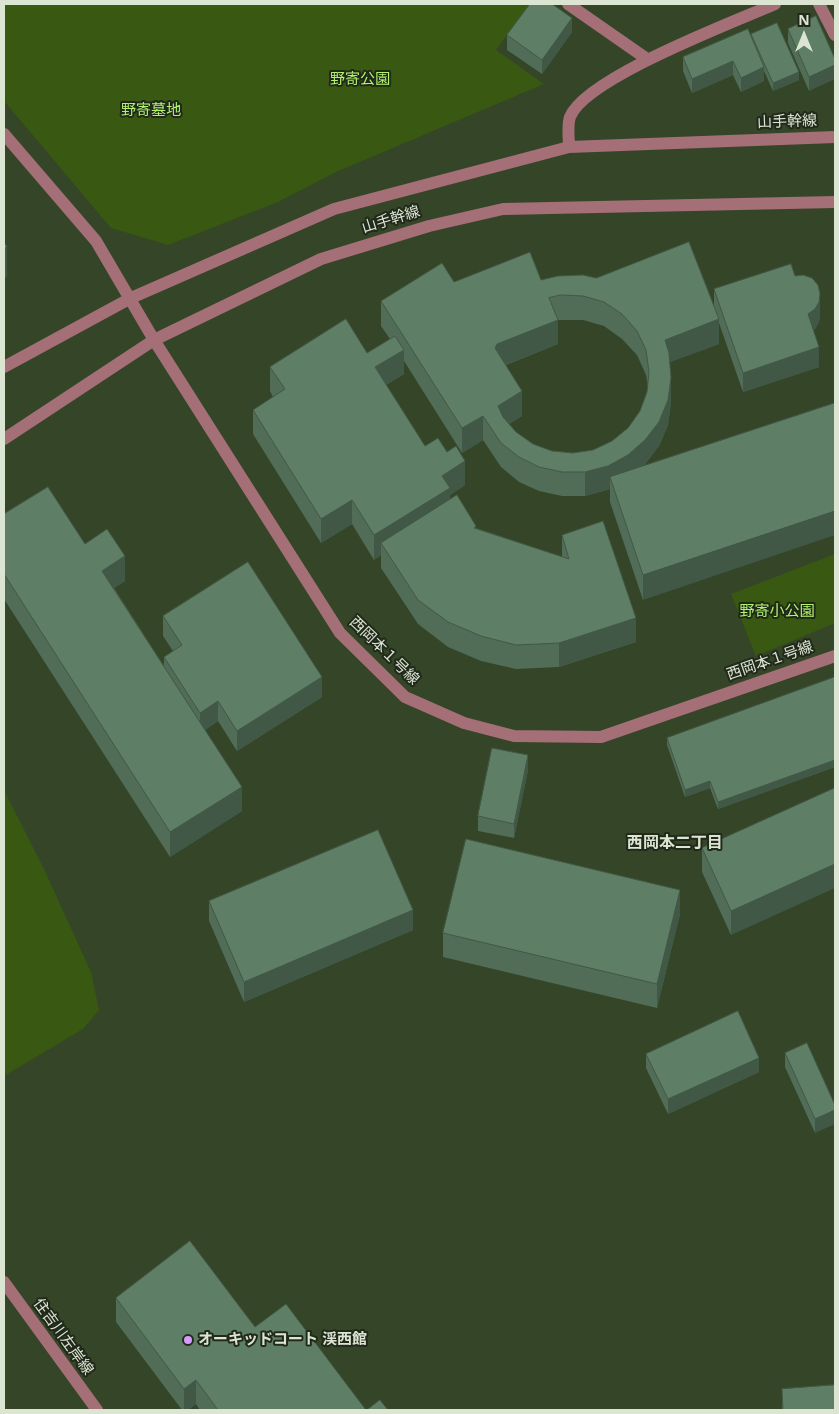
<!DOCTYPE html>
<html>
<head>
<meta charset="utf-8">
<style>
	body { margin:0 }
	#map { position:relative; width:839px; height:1414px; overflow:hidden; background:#354527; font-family:"Open Sans",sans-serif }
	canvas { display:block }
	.frame { position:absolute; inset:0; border:5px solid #dbe5d2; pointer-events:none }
	.north { position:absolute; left:779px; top:10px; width:50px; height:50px; -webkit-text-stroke:4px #21291b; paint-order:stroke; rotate:0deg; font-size:14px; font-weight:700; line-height:20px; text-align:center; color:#dbe5d2 }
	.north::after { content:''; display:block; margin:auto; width:18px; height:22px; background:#dbe5d2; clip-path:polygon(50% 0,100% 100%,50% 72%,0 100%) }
</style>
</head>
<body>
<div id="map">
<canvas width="839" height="1414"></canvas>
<div class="frame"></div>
<div class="north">N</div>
</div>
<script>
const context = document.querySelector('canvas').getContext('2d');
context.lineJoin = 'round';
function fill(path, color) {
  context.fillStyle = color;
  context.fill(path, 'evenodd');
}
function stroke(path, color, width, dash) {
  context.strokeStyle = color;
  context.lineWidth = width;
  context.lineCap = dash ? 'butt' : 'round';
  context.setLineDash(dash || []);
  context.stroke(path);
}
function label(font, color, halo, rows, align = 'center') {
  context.font = font + ' "Open Sans","Noto Sans JP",sans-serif';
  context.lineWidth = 4;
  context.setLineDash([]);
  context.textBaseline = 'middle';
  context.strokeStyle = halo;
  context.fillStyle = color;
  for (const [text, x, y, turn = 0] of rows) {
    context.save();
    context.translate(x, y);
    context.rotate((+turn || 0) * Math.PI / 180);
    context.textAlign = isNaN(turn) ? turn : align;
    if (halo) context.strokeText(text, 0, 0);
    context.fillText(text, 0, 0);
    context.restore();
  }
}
fill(new Path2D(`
	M4,4h526l-34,46 48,34 -208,88 -58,30 -110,43 -57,-17 -107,-127z
	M835,554v69l-79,33 -25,-62z
	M4,790l40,79 47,103 8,38 -16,19 -79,47z`), '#395812');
stroke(new Path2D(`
	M568,4l79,55
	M819,4l16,31
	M4,134l92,107 58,99 186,293 65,64 59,26 50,13 87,1 234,-81
	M569,147c0,-8 -2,-22 1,-30 15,-39 164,-95 205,-113
	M4,367l127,-69 203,-89 235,-62 266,-10
	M4,439l150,-99 167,-81 108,-33 74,-17 332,-7
	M4,1282l93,128`), '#a46f76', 12);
fill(new Path2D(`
	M816,16l-7,75 -21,-48v-14z
	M572,32l-30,42 -35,-24v-15z
	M751,34l48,46 -26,11 -9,-20v10l-23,11 -8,-17 -41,18 -9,-22v-14l68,-20z
	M795,276l25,38 -1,8 -4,7 -2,1 6,37 -76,25 -24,-69v21l-49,18 1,40 -3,23 -9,21 -16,20v134l-33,-98v-13l-25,7h-23l-23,-5 -20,-9 -18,-15 -18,-27 -21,13 -58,-92v13l-18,11 39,61 40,39 -15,10v5l26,28 86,29v-22l74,107 -77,25 -43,2 -35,-8 -33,-14 -30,-23 -37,-56v-13l-7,5 -22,-36 -31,19 -68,-109v-24l20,-13 -3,-6v-24l97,-14 23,-14 -9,-13v-25l73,-19 87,-2 173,27v-18zM558,320h25l21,6 18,13 15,16 9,20 2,12 -1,5 -7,19 -12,17 -16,13 -19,9 -20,3 -21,-2 -19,-7 -17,-12 -7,-8 13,-8 -16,-51 52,-21z
	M4,514l81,30 40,37 -11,7 50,78v-9l9,-6 -10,-15v-20l159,81 -85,54 -19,-30 -13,9 37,81 -72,46 -166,-258z
	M835,677v90l-117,42 -8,-21 -25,9 -18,-52v-7z
	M528,770l-14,68 -36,-7v-15z
	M835,788l-104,147 -29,-63v-24z
	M209,901l204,29 -169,72 -35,-81z
	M680,914l-23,94 -214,-51v-24z
	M785,1053l50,52 -20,28 -30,-66z
	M646,1054l113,18 -91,42 -22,-46z
	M116,1298l139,29 111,83h-166l-4,-6 -8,6h-6l-66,-88z
	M782,1389l53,21h-53z`), '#516c57');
fill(new Path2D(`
	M572,18v14l-30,42v-14z
	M733,61v14l-41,18v-14z
	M835,65v14l-26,12v-14z
	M764,67v14l-23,11v-14z
	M799,72v8l-26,11v-8z
	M7,247v30l-3,2v-30z
	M820,294v20l-1,8 -4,7 -7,5v-20z
	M719,319v25l-54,20v-24z
	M558,320v24l-61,24 -2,-20 2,-4z
	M819,347v20l-76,25v-19z
	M404,350v24l-29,18v-25z
	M671,378v24l-3,23 -9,21 -14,19 -17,15 -18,-3v12l-25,7v-24l83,-72z
	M522,391v25l-24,15v-25z
	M483,416v24l-21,13v-25z
	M465,461v24l-15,10v17l-69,31v12l-7,5v-25l68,-59z
	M352,500v24l-31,19v-24z
	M835,511v24l-192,65v-25z
	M125,556v25l-23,14v-24z
	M636,618v24l-77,25v-24z
	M322,677v20l-85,54v-20z
	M218,701v20l-18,12v-20z
	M528,755v15l-14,68v-14z
	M835,760v7l-117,42v-7z
	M710,781v7l-25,9v-7z
	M242,787v24l-72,46v-25z
	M835,864v24l-104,47v-24z
	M680,890v24l-23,94v-24z
	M413,910v20l-169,72v-20z
	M759,1058v14l-91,42v-15z
	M835,1110v14l-20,9v-14z
	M196,1380v24l-8,6h-4v-21z`), '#425847');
const building = new Path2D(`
	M530,4h22l20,14 -30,42 -35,-25z
	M816,16l19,43v6l-26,12 -21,-48z
	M777,23l22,49 -26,11 -22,-49z
	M748,29l16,38 -23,11 -8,-17 -41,18 -9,-22z
	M4,242l3,5 -3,2z
	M689,242l30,77 -54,21 4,13 2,25 -3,22 -9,22 -14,18 -17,15 -20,11 -23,6h-23l-23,-5 -20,-10 -18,-14 -18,-27 -21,12 -81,-127 61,-38 12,19 76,-30 11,28 17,-4 25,-1 13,3zM561,295l22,1 21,6 18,12 15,17 9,19 3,22 -2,20 -7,19 -12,17 -16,13 -19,9 -20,3 -21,-2 -19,-7 -17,-12 -13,-15 -5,-11 24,-15 -27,-43 2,-4 61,-24 -9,-22z
	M791,264l4,12 8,-1 9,3 6,7 2,9 -1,8 -4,7 -7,5 11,33 -76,26 -29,-84z
	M346,319l21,34 28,-17 9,14 -29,17 50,79 13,-8 9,14 9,-6 9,15 -23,15 8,12 -76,47 -22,-35 -31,19 -68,-109 32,-21 -15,-22z
	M835,403v108l-192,64 -33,-98z
	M48,487l37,57 22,-15 18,27 -23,15 140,216 -72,45 -166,-258v-60z
	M457,495l19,31 -2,2 95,31 -7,-24 41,-14 33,97 -77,25 -43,2 -35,-9 -33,-14 -30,-22 -37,-57z
	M248,562l74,115 -85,54 -19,-30 -18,12 -36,-56 18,-12 -19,-29z
	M835,677v83l-117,42 -8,-21 -25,9 -18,-52z
	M492,748l36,7 -14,69 -36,-8z
	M835,788v76l-104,47 -29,-63z
	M378,830l35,80 -169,72 -35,-81z
	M466,839l214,51 -23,94 -214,-51z
	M738,1011l21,47 -91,41 -22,-45z
	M807,1043l28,62v5l-20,9 -30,-66z
	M190,1241l65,86 31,-23 80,106h-148l-22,-30 -12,9 -68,-91z
	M835,1385v25h-52l-1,-21z
	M380,1400l8,10h-21z`);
fill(building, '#5e7e65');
stroke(building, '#425847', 1);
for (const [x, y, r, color] of [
	[188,1340,5,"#d59cfb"]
]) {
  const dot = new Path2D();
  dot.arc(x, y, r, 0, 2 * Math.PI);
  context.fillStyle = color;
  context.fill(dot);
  stroke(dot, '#21291b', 2);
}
label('15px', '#b1f36c', '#21291b', [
	["野寄公園",360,80],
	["野寄墓地",151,111],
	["野寄小公園",777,612]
]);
label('15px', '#dbe5d2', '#21291b', [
	["山手幹線",787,122,-2],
	["山手幹線",391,220,-17],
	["西岡本１号線",384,651,44],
	["西岡本１号線",770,661,-19],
	["住吉川左岸線",63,1337,54]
]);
label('bold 15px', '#dbe5d2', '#21291b', [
	["オーキッドコート 渓西館",198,1340]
], 'left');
label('bold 16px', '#dbe5d2', '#21291b', [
	["西岡本二丁目",675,843]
]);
</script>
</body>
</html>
